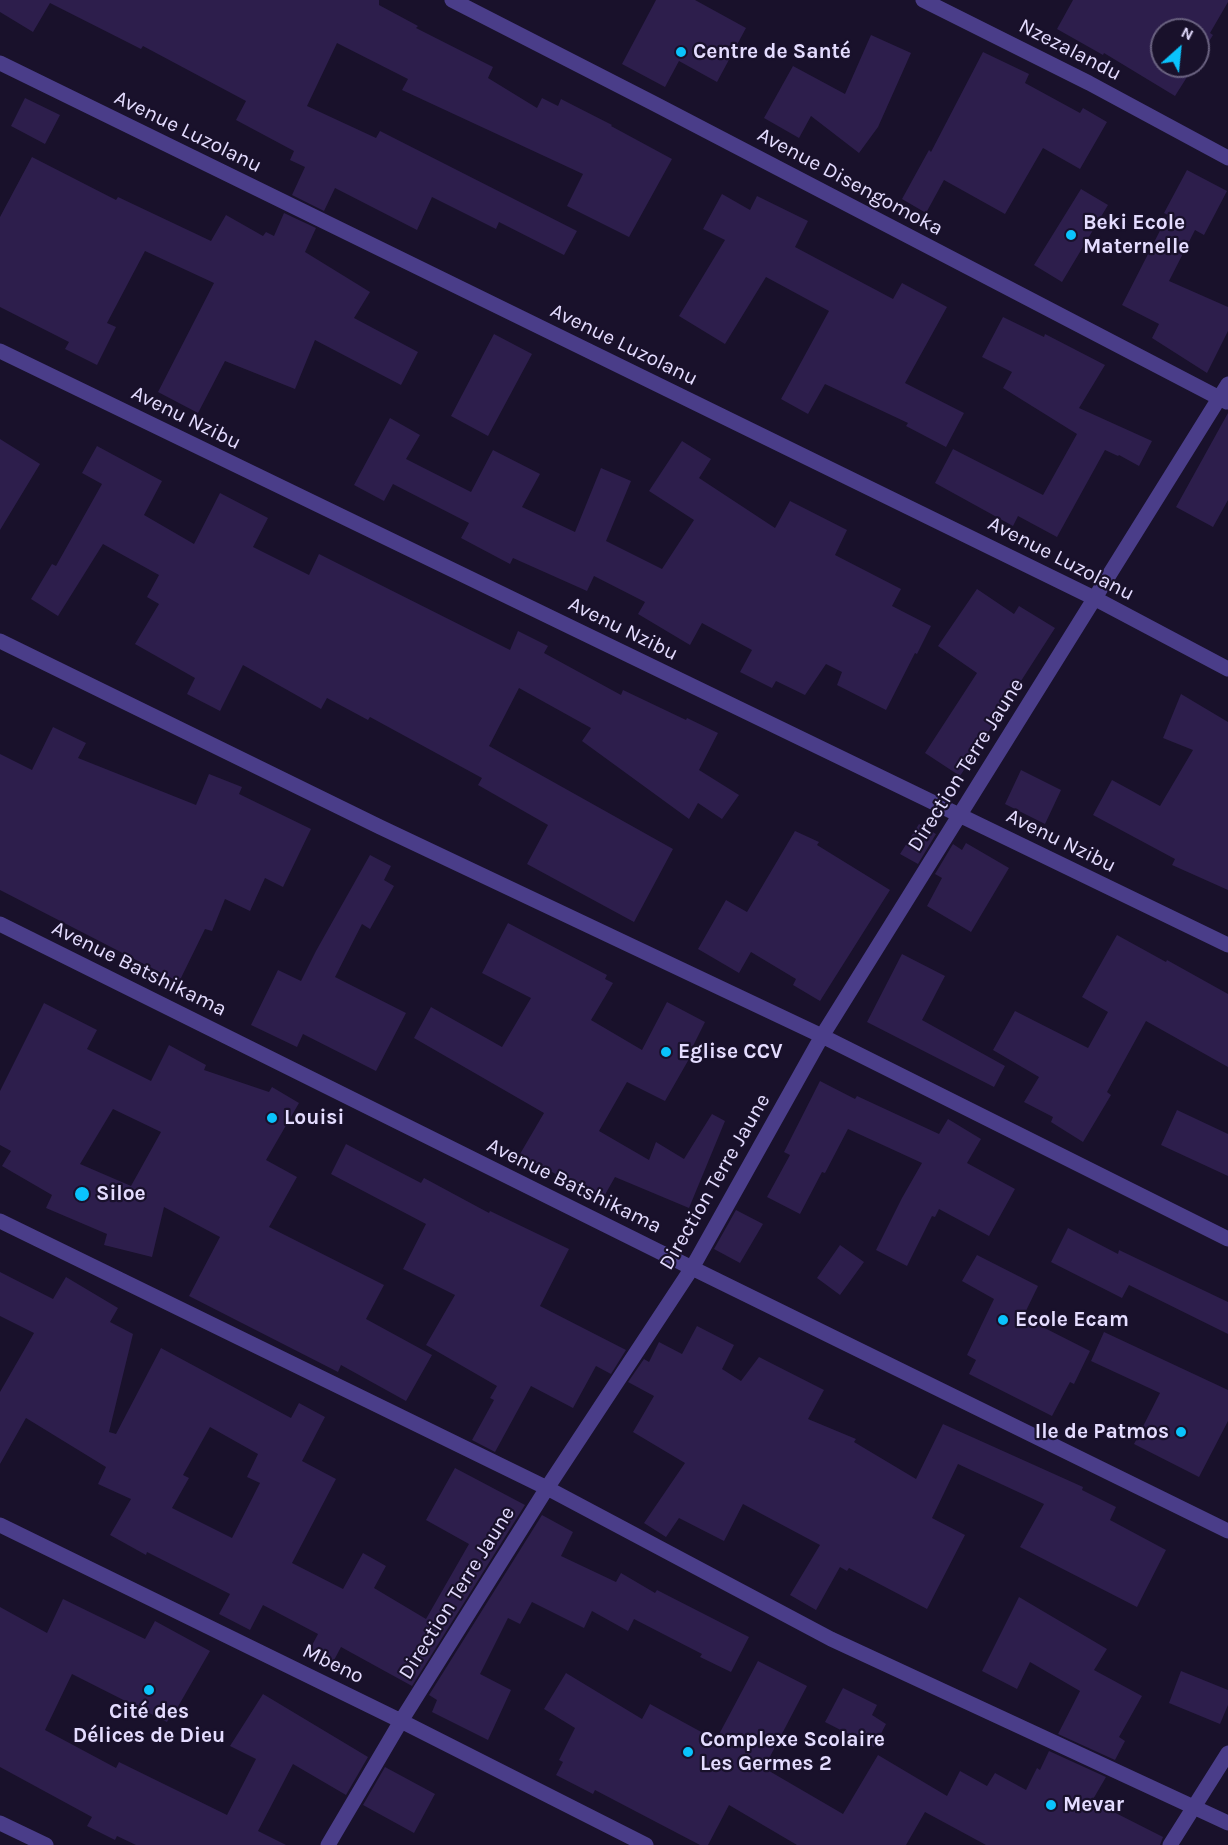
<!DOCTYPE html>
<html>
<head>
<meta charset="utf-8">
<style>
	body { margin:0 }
	#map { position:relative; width:1228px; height:1845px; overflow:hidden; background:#19112b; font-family:Karla,sans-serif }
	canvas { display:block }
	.north { position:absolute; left:1150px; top:18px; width:60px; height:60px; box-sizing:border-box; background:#19112b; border:2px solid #6a6280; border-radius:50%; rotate:27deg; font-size:16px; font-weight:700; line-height:24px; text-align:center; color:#e4dcff }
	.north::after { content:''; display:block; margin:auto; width:21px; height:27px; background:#0ac3fc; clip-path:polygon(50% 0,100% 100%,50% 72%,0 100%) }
</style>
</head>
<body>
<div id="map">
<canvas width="1228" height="1845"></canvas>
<div class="north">N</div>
</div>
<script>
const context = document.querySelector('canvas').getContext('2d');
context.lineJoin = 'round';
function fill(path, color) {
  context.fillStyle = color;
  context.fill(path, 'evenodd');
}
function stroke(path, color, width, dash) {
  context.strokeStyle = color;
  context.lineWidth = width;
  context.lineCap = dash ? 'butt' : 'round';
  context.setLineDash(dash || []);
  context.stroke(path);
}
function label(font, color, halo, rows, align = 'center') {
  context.font = font + ' Karla,sans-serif';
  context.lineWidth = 4.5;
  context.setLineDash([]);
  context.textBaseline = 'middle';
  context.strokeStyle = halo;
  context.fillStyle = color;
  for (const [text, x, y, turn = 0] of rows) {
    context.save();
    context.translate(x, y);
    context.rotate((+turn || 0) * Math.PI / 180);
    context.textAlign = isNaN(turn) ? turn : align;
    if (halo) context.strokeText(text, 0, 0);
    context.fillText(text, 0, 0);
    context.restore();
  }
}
fill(new Path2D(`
	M0,0h379v5l39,21 -2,2 77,39 -5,11 49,30 5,-10 16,8 3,-7 51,26 -1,1 61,33 -43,78 -62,-31 16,-32 -181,-84 6,-11 -71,-36 -30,63 69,32 4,-7 197,100 -13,24 -65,-33 -3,7 -64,-32 -15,33 -82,-42 -11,23 -32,-16 13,-28 -15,-7 4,-9 -58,-31 10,-19 -103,-55 -2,3 -91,-46 -17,29 -33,-20z
	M656,0h39l51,28 -29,54 -38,-21 -14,26 -43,-23z
	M1073,0h155v2l-18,31 3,2 -15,24v-29h-36v36h32l-19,30 -71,-43 -1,2 -46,-26z
	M871,35l40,18 -33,74 -19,26 -48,-37 -12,22 -35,-20 29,-52 52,28z
	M983,52l46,22 -4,9 55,30 3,-5 24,14 -27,47 -37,-21 -38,66 -61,-34 -18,33 -24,-14 27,-49 2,2z
	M25,98l35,17 -15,29 -34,-18z
	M32,157l84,43 2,-3 93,44 15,-26 37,21 3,-4 8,4 10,-23 32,15 -11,24 65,40 -16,26 64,34 -17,33 -86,-45 -20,49 -70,-28 -27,52 -40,-21 56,-109 -69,-32 -38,72 9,4 -19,38 -32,-16 4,-7 -69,-35v-90z
	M1187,170l40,21 -23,44 -9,-5 -26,51 59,26v24l-21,42 -55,-35 7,-14 -37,-19 46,-90 -4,-2z
	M1081,189l27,16 -46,77 -28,-17z
	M722,194l28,16 7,-14 51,25 -13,26 98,52 9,-16 45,24 -42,76 59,30 -18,34 -40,-21 2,-3 -83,-39 -17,30 -27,-15 48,-88 -63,-34 -41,67 -46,-28 46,-76 -22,-11z
	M1003,317l41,20 1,-3 60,31 -26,43 73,33 -13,25 -20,-11 -1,1 -13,-6 -48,87 -39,-21 -5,10 -78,-43 18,-34 90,46 34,-61 -74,-46 9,-16 -30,-15z
	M494,334l38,20 -44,82 -37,-20z
	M1228,413v87l-15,27 -37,-20z
	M390,418l30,17 -14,24 65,33 22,-42 47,24 -18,33 53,25 26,-64 30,13 -25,60 56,28 32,-49 -45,-29 33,-50 29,18 -12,19 76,50 15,-27 57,29 -12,25 66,34 -9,17 39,20 -14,28 -2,-1 -29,57 -49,-25 5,-13 -16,-8 -21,31 -29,-14 -4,7 -32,-16 12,-22 -50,-27 -12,22 -52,-31 7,-12 -51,-26 -7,15 -74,-33 -3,6 -49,-26 8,-15 -76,-39 -9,17 -30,-16z
	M0,439l40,25 -40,66z
	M97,446l65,35 -18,34 50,29 26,-51 48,25 -15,29 56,28 10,-21 191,96 8,-19 30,15 -4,7 77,42 2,-5 63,30 1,-2 31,15 -19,37 40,25 -17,24 -24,-16 -9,16 -107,-78 9,-13 -72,-40 -30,58 184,103 -39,73 -107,-58 21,-39 -70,-40 4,-7 -112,-61 -2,3 -41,-22 -6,11 -78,-44 -23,46 -33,-17 8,-16 -60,-34 24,-40 -12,-7 12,-22 -56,-31 -45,72 -27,-17 21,-35 4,2 46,-82 -20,-11z
	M977,589l37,25 5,-8 36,22 -95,148 -35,-23 52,-80 -39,-27z
	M1181,694l47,28v168l-56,-25 3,-6 -82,-44 19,-35 48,26 33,-56 -30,-12z
	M53,727l33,16 -8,15 118,47 13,-31 33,13 -3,7 72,35 -28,58 -18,-9 -15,33 -25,-12 -13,32 -7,-2 -26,53 -179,-92v-136l32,16z
	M1021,770l40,20 -16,34 -40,-20z
	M919,824l17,10 -18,30 -18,-10z
	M795,831l24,11 -2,3 73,45 -70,111 -27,-16 3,-6 -45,-27 -12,21 -41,-24 28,-49 21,12z
	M966,843l43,25 -38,64 -44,-26 15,-28 -7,-4 18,-30 9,6z
	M370,855l21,11 -7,14 10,6 -24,43 -8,-5 -27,53 71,36 -30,58 -73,-37 -6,13 -46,-22 27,-55 23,11 15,-30z
	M508,923l99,52 -2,4 8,4 -22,37 51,30 25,-48 38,20 -18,36 2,1 -24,42 -38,-19 -28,49 50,29 7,-18 28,17 28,-45 13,7 -36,87 -74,-31 -13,23 -82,-46 24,-41 -130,-75 17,-31 71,40 29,-49 -49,-25z
	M1117,935l49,27 1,-2 61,34v73l-82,-46 -39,71 4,3 -28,47 -32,-20 2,-5 -29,-15 15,-25 -46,-27 22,-39 73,37 20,-36 -26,-15z
	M902,954l43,22 -23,44 83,46 -11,21 -127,-65z
	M44,1003l53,27 -10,19 64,32 18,-36 37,20 -2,5 65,22 3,-5 27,16 -33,57 31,17 -28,50 115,58 -18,34 66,36 -26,46 -65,-36 -3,7 -149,-76 31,-59 -56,-30 -12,50 -48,-12 3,-11 -61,-26 6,-13 -50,-29 9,-15 -11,-6v-54zM113,1109l48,23 -30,54 -51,-22z
	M820,1081l35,18 2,-3 82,38 9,-15 33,20 -14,24 48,26 -26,47 -50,-27 -4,8 -3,-1 -25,50 -31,-16 26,-52 20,-35 -74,-34 -23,44 -3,-1 -22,42 -33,-17 23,-42 -6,-3z
	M1177,1110l51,24v42l-67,-31z
	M346,1144l75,39 3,-5 65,35 1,-2 79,38 -29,57 86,44 -15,24 -15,-8 -23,42 -42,-22 -36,66 -23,-12 22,-40 -4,-2 7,-12 -71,-41 29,-50 -52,-26 23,-45 -95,-50z
	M736,1210l27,14 -23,39 -26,-14z
	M1068,1228l50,26 1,-4 109,52v32l-99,-49 -7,13 -71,-36z
	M840,1245l24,17 -24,33 -23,-17z
	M977,1255l61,31 -15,31 67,34 -16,33 -4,-2 -18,34 -83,-42 7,-14 -9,-5 27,-56 -32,-18z
	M0,1272l53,27 13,-22 52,31 -8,14 23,12 -24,98 7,2 45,-86 130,70 8,-15 26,14 -23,44 34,18 -44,84 51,26 20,-36 23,13 -12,22 52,31 43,-75 -43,-24 29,-52 70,37 -113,181 -71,-39 -9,17 -23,-13 9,-17 -55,-29 -13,25 -31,-16 11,-20 -83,-42 -1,3 -36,-20 21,-36 -33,-15 8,-17 -80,-49 -26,46v-72l34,-59 -34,-17zM210,1427l48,27 -11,23 13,6 -28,55 -60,-30 17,-30 -6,-3z
	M697,1326l37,19 -12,24 19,12 18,-24 65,33 -16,29 48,20 -2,3 62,37 27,-55 140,63 -1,3 34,17 -6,13 56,30 -29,57 -117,-60 24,-43 -86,-40 -26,54 33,17 -38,74 -78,-41 -2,3 -7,-4 -24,43 -26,-15 30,-50 -77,-41 -19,37 -45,-23 -13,19 -22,-14 41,-60 -52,-31 21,-36 -26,-14 16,-23 5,3 10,-20 23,12z
	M1104,1332l124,58v31l-29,56 -65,-33 26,-51 -69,-32z
	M542,1515l31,17 -12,24 55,26 5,-9 34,20 2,-3 92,47 -18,35 -31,-15 2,-3 -68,-35 -6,12 -36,-20 -8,17 -52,-26 -12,22 -12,-6 -28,56 31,16 -23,50 -56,-28 5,-12 -8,-5z
	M1019,1597l88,52 -13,21 48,26 -23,41 6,4 -10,19 -57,-26 22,-43 -50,-29 -13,27 -35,-18z
	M63,1599l82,40 10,-18 55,30 -38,66 -2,-1 -3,6 -95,-48 -27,56 71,38 3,-6 108,53 29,-56 -26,-13 33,-52 105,63 -22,38 -53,-31 -35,67 28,14h-150l-19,-9 -2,4 -28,-14 5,-9 -92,-50v-160l47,26z
	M758,1661l49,25 -43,82 79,46 35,-59 69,41 13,-25 27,15 8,-13 31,17 11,-22 3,2 9,-19 57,26 -14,24 71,36 -3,8h-174l-61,-33 -19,33h-109l-68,-40 -21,40h-8l-105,-55 -2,4 -37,-19 7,-13 -4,-2 16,-32 -31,-19 22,-36 76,46 8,-15 66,36z
	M1181,1671l47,19v15l-8,19 -51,-21z
	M843,1688l34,17 -5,10 14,9 -12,23 -49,-25z
	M385,1767l50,27 -21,39 -51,-28z`), '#2d1e4c');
stroke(new Path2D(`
	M452,0l203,104 572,298
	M923,0l166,83 139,75
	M0,63l1094,535 134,71
	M0,351l1228,594
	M0,641l380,186 442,209 406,203
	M0,924l692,344 536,263
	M0,1221l547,267 284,151 397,184
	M0,1525l401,196 245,124
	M0,1823l46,22
	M328,1845l73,-124 146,-233 145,-220 130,-232 406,-652
	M1170,1845l58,-92`), '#4a3d89', 15);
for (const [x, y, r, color] of [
	[681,52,6,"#0ac3fc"],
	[1071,235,6,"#0ac3fc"],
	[666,1052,6,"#0ac3fc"],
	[272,1118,6,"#0ac3fc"],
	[82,1194,8,"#0ac3fc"],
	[1003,1320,6,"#0ac3fc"],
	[1181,1432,6,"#0ac3fc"],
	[149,1690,6,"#0ac3fc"],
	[688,1752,6,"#0ac3fc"],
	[1051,1805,6,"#0ac3fc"]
]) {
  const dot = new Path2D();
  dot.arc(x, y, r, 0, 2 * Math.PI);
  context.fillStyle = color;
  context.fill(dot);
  stroke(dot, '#19112b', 2);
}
label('21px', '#e4dcff', '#19112b', [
	["Nzezalandu",1070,50,27],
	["Avenue Luzolanu",188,132,26],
	["Avenue Disengomoka",850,182,28],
	["Avenue Luzolanu",624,345,26],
	["Avenu Nzibu",186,418,26],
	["Avenue Luzolanu",1061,559,27],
	["Avenu Nzibu",623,629,26],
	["Direction Terre Jaune",966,765,-58],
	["Avenu Nzibu",1061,841,26],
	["Avenue Batshikama",139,969,26],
	["Direction Terre Jaune",715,1182,-60],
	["Avenue Batshikama",574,1186,26],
	["Direction Terre Jaune",457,1593,-58],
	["Mbeno",333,1664,26]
]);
label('bold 21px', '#e4dcff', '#19112b', [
	["Centre de Santé",693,52],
	["Beki Ecole",1083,223],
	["Maternelle",1083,247],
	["Eglise CCV",678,1052],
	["Louisi",284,1118],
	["Siloe",96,1194],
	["Ecole Ecam",1015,1320],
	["Ile de Patmos",1169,1432,"right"],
	["Cité des",149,1712,"center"],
	["Délices de Dieu",149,1736,"center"],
	["Complexe Scolaire",700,1740],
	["Les Germes 2",700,1764],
	["Mevar",1063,1805]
], 'left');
</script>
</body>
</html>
